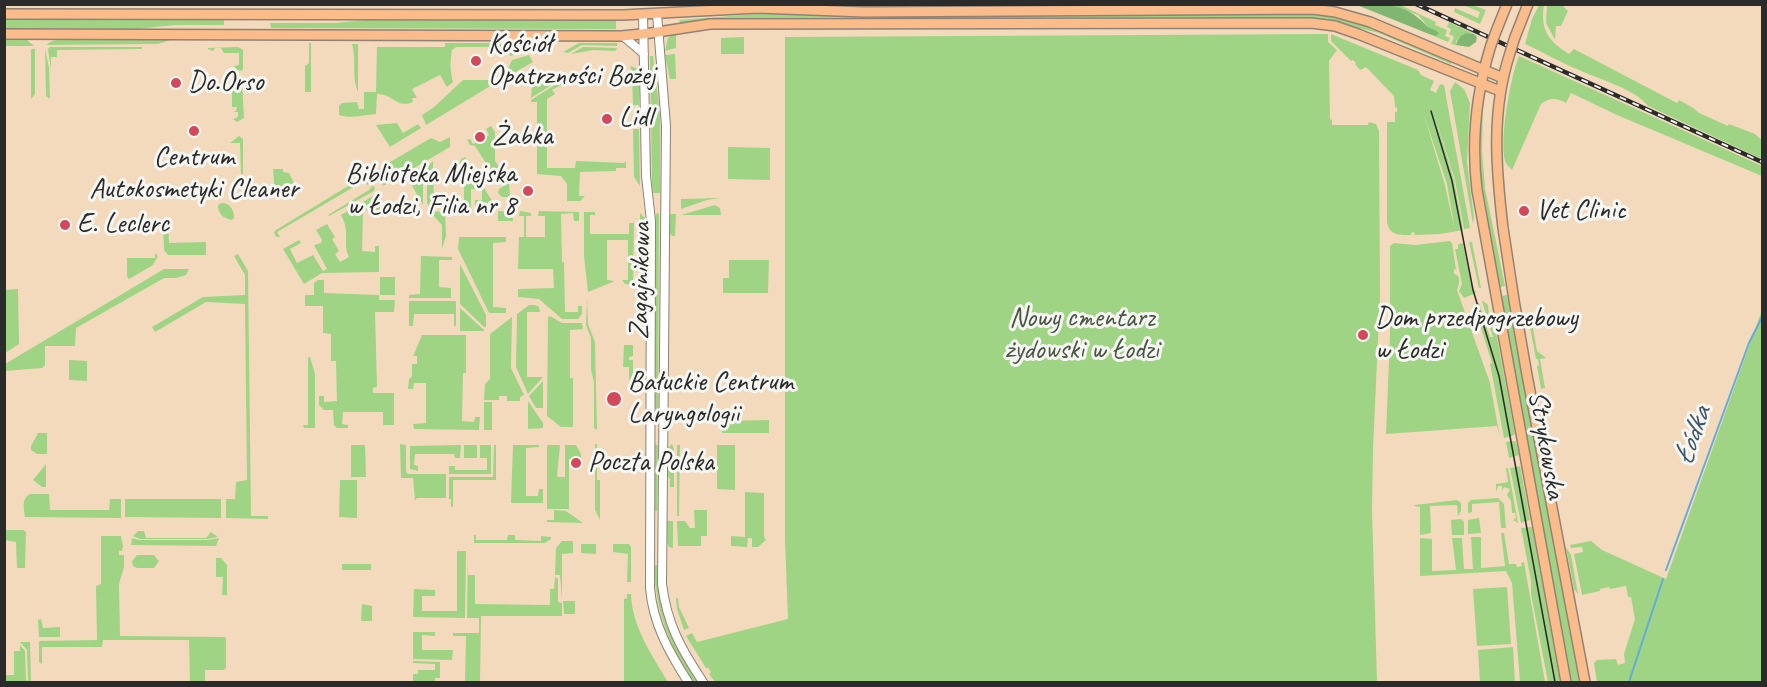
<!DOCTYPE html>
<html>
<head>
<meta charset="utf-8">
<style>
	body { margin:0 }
	#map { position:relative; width:1767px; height:687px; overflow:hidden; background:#f4dabd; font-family:Caveat,sans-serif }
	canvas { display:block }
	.frame { position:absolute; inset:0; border:6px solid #2b2b2b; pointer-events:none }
</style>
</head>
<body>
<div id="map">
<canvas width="1767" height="687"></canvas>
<div class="frame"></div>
</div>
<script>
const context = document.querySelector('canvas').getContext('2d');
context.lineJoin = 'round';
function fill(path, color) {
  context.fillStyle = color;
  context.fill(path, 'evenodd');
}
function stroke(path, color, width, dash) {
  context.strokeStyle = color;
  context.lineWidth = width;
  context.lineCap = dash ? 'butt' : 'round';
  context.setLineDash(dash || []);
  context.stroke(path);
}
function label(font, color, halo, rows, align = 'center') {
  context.font = font + ' Caveat,sans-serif';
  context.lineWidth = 6;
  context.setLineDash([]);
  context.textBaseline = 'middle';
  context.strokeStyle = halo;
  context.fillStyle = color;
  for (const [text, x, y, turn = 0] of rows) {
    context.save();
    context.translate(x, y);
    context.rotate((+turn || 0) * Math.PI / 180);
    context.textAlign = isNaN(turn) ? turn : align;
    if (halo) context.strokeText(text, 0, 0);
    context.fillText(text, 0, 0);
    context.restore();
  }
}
fill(new Path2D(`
	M789,5h132l-2,2z
	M931,5h113l-111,2z
	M1390,5h10l36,17 -1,3 12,5 -2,6 5,2 -2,4 -19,-8 7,2 -18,-21z
	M1463,5h9l14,5 -6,14 -26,-12 1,-4 23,10 2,-6z
	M1539,5h5c-4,24 4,36 25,49l5,-5 103,54 2,-3c5,3 16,8 20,13l29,13 1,-2 26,10 7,6v19l-114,-53c-12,-17 -51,-27 -71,-37 -18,-7 -34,-17 -52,-25l7,-25z
	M1547,5h15l6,6 -7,15h-5l-1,14 -9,-17z
	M782,12l529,1c51,6 94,29 141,49l-1,2 -72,-31 -50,-12 -612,-1 -37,3 -1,-3z
	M378,19l238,1v9l-345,-1 -1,-5h65z
	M5,20h219v5h-49l-38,4 -132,-1z
	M1449,22l25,12 -8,-1 -10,8v4l-5,-1 3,-7 -5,-3 2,-5 -4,-2z
	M676,32v16l-11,3 3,-13z
	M1328,34v8l9,8 -8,11 1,58 2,1v5h36l1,-3 7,2 3,7 1,166 -7,151 -1,62 5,172h-662l-6,-8 2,-2 -3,-4h-2l-20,-32 6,-3 5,9 91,-23 -3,-80v-502z
	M1331,34l87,36 3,5 13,6 -4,9 6,3 4,-9 4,1 26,143 -6,1 -9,-49 -22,-71 21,71 9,50 -23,4 -25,1 -1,-3 -3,1v2c-12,0 -21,1 -24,-13v-100h8v-10h2v-4l-2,-1 -1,-11 -28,-29 -6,3 -5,-6 1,-1 -3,-3 -2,1 -20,-20zM1423,112l24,72 8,47 -10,-46z
	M744,37v17h-23v-16z
	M5,40h22l7,6h-29z
	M57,40h114l-13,4 -112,1 6,-4z
	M309,43h2v49h-6v-26l4,-3z
	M445,43h56v4h-45l-4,3c-2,11 -2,21 1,32l-6,5 -7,-12 -28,14 5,9h-5l1,4c-17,7 -19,-8 -36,-8l-1,20c-12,1 -26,5 -37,1v-9l3,-3 15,-1 2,7h5v-17h12l1,-45h68z
	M504,43h26l1,5 -3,3 -7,2 -1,-7h-3v8l-7,2z
	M579,43h38v3l-35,-1 -14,8 -5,-1z
	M352,44h6v48c-7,-15 -1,-33 -6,-48z
	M50,47h92v2l-85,1v7h-6v13l-3,-21z
	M238,47l5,3v19l-2,2 -4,-1 -3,-4 5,-1v-12h-15l-3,-5h-6l-2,3 -5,-2v-1z
	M583,47l34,1 -2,3 -22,-1 -22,4z
	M31,49h4v45l-4,5z
	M45,49l4,19 1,31 -4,-3z
	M675,54l1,25h-6l-5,-24z
	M529,55l4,7 -38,22 -1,-3 14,-12 4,-9z
	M650,56h3l7,59v78h-7l-1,-10z
	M1519,56l243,110v10l-145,-61 -46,-22 -5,10c-9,-5 -16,-6 -25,1l-29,66c-2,-2 -5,-5 -6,-7 -8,-18 5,-89 13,-107z
	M630,66l6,2 3,6v31h-6l-1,-33z
	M556,77l2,4 -27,17 1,-12z
	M463,80h29v5l-66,40 -4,-10 11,-7z
	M561,81l2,3 -11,6 3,4 -8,5v69h28l1,-7 48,2 2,-2v7h-10v3l-36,1 -1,24h6l-5,5h-13v-17l-6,-8 -24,-2v-72h-6v-2z
	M1455,82l9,7 6,14 -3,59 7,55 -1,7 -23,-133z
	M242,83l2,35 -7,4 -4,-3 5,-2v-5h-5l3,-1 1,-4h-5v-19l3,-4z
	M1483,105l-1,45 3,38 20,98 -5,1 -19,-108 -1,-42z
	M397,123l6,10 15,-9 3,4 -31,19 -14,-22z
	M491,126l4,6v29l10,14 -12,6 -4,-4 4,-3 -18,-28 -5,-1 -3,-5 3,-1 3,5 16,-9 -3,-6z
	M633,129h6l1,57 -6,-9z
	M239,136l4,3v35h-2l-1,-31h-10z
	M450,137v10l-67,39 -5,-13 2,-5 51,-30 9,4z
	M728,147l42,1v32l-42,-1z
	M465,157l29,47 1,4 -20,-1v-7h7v-10l-11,-1v18h-7v-42l-5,-1 2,-5z
	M433,161l1,41 13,1 -3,3h-15l-2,-3v-36z
	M423,166v39l-17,-30z
	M273,169h10v3l6,1 5,10 -19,11z
	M366,175l4,3v5l-3,2 -3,-4 -87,51 3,5h-4l-2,-5 2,-2z
	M509,182l1,15h-8l-4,-4 1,-4z
	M372,186l3,1 -1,4 -45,25 -1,-1 41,-25z
	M376,194l4,6v17h-4l-1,-7h-12l-1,41 13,1v-6h4v26l-57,1 -18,11 -21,-35 16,-9 2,3 -11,6 7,14 16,-8 10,16 4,-2 -13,-24 7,-2 1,-3 -6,-10 11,-6 8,13 -3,2 7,12 -4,3 5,8 9,-5c-7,-14 2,-24 -8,-42z
	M721,198l-14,2 -26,9v-10z
	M221,203c9,0 13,6 13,15l-2,2c-9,-2 -14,-6 -14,-15z
	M715,205l5,3 1,7h-40z
	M429,211l16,1 1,24 -4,13v-24z
	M498,211l14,1 1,9h-15z
	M520,211l11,2v3h-5v21h19v-21h-7l1,-5 40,1v9h-5l-1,-8 -12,1 1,48h2l1,50h13v-6h4v8l-4,5h-16l-23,-20 -21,-2v-8l36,-1 -1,-19h-35l1,-32h5v-21h-5z
	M584,212h11v3h-5v19h39v-11h5l-1,62 -8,-1 -3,-4h6v-40h-21v40l8,1 -27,11 -4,-36z
	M640,213l5,5 1,8v55l-6,4z
	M658,213l1,1 -1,210h-4l2,-210z
	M671,214h5l-1,22h-3l-3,-4v-16z
	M163,221h5l1,22 37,-1v13h-38l-4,-5z
	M459,237h47v5l-13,1v64l13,1v5h-17l-31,-64z
	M1450,241l2,2 4,26 -2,1v4c8,1 5,11 3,16l33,93 10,55 -3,-12 -111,8 4,-99v-89l4,-3 21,2z
	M1469,242h3l9,46h-2z
	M1463,243l8,40 5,10 -12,5 -5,-7 3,-7 -7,-35h3v-5z
	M155,253l3,3 -5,9 -24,14 -2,-3v-18h28z
	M238,254l10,17 3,245h17v3l-42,-1v-19h9l1,-17 11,-2 -2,-176 -39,-2 -51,30 -3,-5 51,-30 42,-2v-20l-11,-19z
	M421,256l31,1v3h-13v27l12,1v10h-42v-3l11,-1z
	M729,260h40l-1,33h-45v-15h6z
	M460,264l26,51v12h-2l-24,-23z
	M164,269h25l-3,6 -10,3h-12l-88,50 -1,18h-30v19l-3,3 -37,3v-7z
	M380,277h15v18h-15z
	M318,280h6v13l55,2v5h16l-1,12h-19l2,75 -4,1v5h21v32h-11v-13h-40l-1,12 6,1v3h-11l-3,-3 -1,-15h-9l-5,-5v-9h5v6l13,-1 -1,-40h-5v-27l-8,-1v-27h-18v-11h9v-12z
	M18,289l1,55 -14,9v-63z
	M1507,295l72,387h-7l-71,-386z
	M587,298l1,26 7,18 2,88 -3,-2v-46l-3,-12v-32l-5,-13z
	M409,301h47v25h-2v-12h-40l-1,12h-4z
	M1482,301h1l5,4 1,9 4,2 -2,3 1,8h3l20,107 -3,2 -8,2 -13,-69 -1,-5 2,-1 -14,-44h-2l-4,-13 7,-3 11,34h3z
	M529,305h6l4,2 1,5h-13v65h16l-15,17 -12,-27 1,-53z
	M460,308l24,22v1h-24z
	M1762,310v372h-165l-3,-19 3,-3 19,-1 2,6 7,-2 -1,-9 11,-35 -4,-22h-3l-2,-11 -16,3 -1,-2 -9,2v2l-18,4 -8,-41 9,-2 -1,-5 -11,1 -1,-3 21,-4 11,9 64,29z
	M550,316l12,7h20l1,6 -13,1v48h3v49h-12l-14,-11 1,-99z
	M512,317l-1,51 13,27 -4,2v4h-13v-5h-8v4h-15l1,-16 5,-5v-45z
	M1529,322l4,6 4,23 9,7 -6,1 5,29 -4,1 -4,-23h2l-1,-7h-2z
	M422,335h44v38h-3l-1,48 12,1 1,-5h5l-1,13 -65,-1 -1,-5 13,-1v-40h-12l-1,6h-5l1,-10 3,-3v-12h5v-8h-4l1,-2z
	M624,345h9v11l-4,1v3h4v20h-4v-13h-6z
	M308,357h2l5,17v54h-11l-1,-3h5z
	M69,360l18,1v20l-18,-1z
	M543,381v27h-7l-7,-12z
	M528,401l15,22v5l-15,1z
	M484,402h8v28h-8z
	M769,420v13h-47v-12z
	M38,433h9v21h-10l-6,-4v-4z
	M1513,441l3,1 3,13 -10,3 -3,-16z
	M400,444l6,1v27l2,2h38v24h-29l-2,3 -2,-23h-12z
	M595,444h2v36h3v40l-5,-10z
	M656,444l2,2 -1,65h-3v-65z
	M672,444l2,5v38h-4v-8l-3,-4v-26z
	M351,445h14l1,32h-15z
	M461,445l-1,13h-5l-1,-4h-39l-1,11 4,1v5l-8,-2v-23z
	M464,445h13v13h-13z
	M480,445h11v29h-42v-8h6v4h32v-12h-7z
	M494,445h2v35h-43v27h-2v-8h-2v-22h44z
	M513,445h26v2l-13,1v48h12l1,-7h4v14h-32z
	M560,445l-3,32h8v-32h11l5,9v4l-12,1v50h-22v-64z
	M677,445h3l-1,71h-2z
	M717,445h18v45l-18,-1z
	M46,464v23h-4l-9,-7z
	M1520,466l10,54 -9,3 -11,-55z
	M1506,468h2l10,55 -5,-3 3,-2 -1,-5h-3l-1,-12 -4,-6 3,-6 -6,-2 -2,4v-5h-4l-2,6v-8l12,-2z
	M340,480h17v38l-18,-1z
	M745,492l19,1v44l2,3 -8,7h-6v-9h-4l-1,9 -16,-1v-10l14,1z
	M30,494h19l1,16h59l1,-11h11v19l-96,-1c-1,-9 -4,-18 5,-23z
	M1498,498l6,6 2,24h-5l-2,-26 -27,2v8l-4,1v-10l3,-3z
	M125,499h96v19l-96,-1z
	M1457,500l4,3v8l-3,5 -1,-11 -27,1 1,27 -11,2v-28l-6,-1 1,-1z
	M554,510l12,1 17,12 -36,-1v-2h7z
	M694,510h13v26h-6v10h-23l-1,-25h8l5,7h5z
	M1479,518l2,15 -13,1v-14z
	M1461,519l3,3v13h-12l-1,-15z
	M667,521h6v27l-4,-1 -2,-5z
	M1532,527l28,155h-12l-17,-88v-13l-10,-53z
	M5,530h18l3,2 -1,36h-8l-1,-26 -11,-2z
	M138,531h6l2,7h60l5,-6 7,5 -11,2h-67l-7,-3z
	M1501,533h3l5,31h7l1,3 5,-1 -1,-3 3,-1 21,120h-25l-8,-99 -6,-12 -86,5v-38l12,1v32l24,-1 -4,-32h10l2,31h9l-2,-32h10v31l24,-2z
	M474,535h2v5h31l1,-5h7v5l26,1v-5l10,1v2l-6,4h-71z
	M101,536h20l2,10 -1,5h-3v4h5v12l-5,17 1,52 105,1 1,2v29l-2,2h-19v12h-15l-1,-42h-86l-1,7h-60v17l-3,-2v-21l58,-1 -1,-54 5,-2z
	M132,538l7,2h68l12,-2 -3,8 -85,-1z
	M562,541h11v12l-11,1v45l-2,-24h-5l1,-27z
	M581,544h15v10l-15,-1z
	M613,544h16l2,3v35h-4l1,-28 -15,-2z
	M1566,547l5,8 7,39 -4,-5z
	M457,551h9l-1,67 -52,-1 1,-28 21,1v6h-13v15h35z
	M468,551v24h7v29l75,1v-16h4l1,-12 3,2v23l4,1v13h-81l-1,66h-15l1,-46h-13v-3h26v-15h-12z
	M137,555h17l5,6 -5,7h-17l-4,-2 -1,-5z
	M216,558h5l6,7v30h-5l1,-18h-7z
	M342,564h29v6h-29z
	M654,565h3c3,52 14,75 41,117h-5c-25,-41 -37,-67 -39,-117z
	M1507,587l4,57 -34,2 -4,-57z
	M627,594h4c1,33 21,61 37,88h-44v-83l3,-1z
	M676,598h2l1,9 10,21 -5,2 -7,-21z
	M563,601h12v13h-11z
	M362,604l10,2v15h-11z
	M41,619l2,9 17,-1v10h-21l-1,-17z
	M413,632h22v4l-13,-1v15h31l-1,10 -39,-1z
	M20,642h10l1,40h-26v-7h9v-24h6v-6l5,6 1,29 2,1 -1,-31z
	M1513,647l2,35h-35l-2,-32z
	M413,661l27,1v16h-5v4l-22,-1v-7h5v-4h17v-6l-22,-1z`), '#9fd485');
fill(new Path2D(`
	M1357,5c29,-1 48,-2 70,21 3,3 8,3 12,7l-3,3 -7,-2z
	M1466,33l8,1 3,3 -1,5 -7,5 -13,-2c1,-5 5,-10 10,-12z`), '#7fb672');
stroke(new Path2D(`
	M1666,570l83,-227 13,-26
	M1629,682l34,-103`), '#63acdb', 2);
const tertiary = new Path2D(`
	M643,14l3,162 5,45 -1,367c3,36 19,64 38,94
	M657,14l9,112 -4,458c5,40 19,65 41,98
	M623,36l21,18`);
const primary = new Path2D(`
	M4,14l619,1 135,-7 106,4 449,-3 22,3 35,10 133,56
	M1497,29l10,-25
	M4,34l618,2 29,-3 59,-9 601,-1 24,3 23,8 142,57
	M1515,37l13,-33
	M1491,45c-15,48 -20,95 -14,145l89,492
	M1510,53c-19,58 -14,115 -7,175 7,49 15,98 24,147 19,103 39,205 58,307`);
stroke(tertiary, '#908274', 10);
stroke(primary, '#908274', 12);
stroke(tertiary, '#fff', 8);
stroke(primary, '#f9bc8a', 9);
stroke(new Path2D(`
	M1431,111l21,70 21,109 26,86 56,306`), '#2b2b2b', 1.5);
const rail = new Path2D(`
	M1416,4l346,158`);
stroke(rail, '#2b2b2b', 4.5);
stroke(rail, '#f6f6f2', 2, [7]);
const primaryBridge = new Path2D(`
	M1491,45l6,-16
	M1510,53l5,-16`);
stroke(primaryBridge, '#908274', 12, []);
stroke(primaryBridge, '#f9bc8a', 9);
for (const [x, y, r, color] of [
	[476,61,6,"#d1495b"],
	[176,83,6,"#d1495b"],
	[607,119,6,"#d1495b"],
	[194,131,6,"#d1495b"],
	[480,137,6,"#d1495b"],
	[528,191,6,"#d1495b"],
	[1524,211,6,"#d1495b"],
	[65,225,6,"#d1495b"],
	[1363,335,6,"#d1495b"],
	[614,399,8,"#d1495b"],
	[576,463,6,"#d1495b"]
]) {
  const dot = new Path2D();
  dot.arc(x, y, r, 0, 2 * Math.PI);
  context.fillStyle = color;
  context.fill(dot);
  stroke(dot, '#f6f6f2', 2);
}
label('28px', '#2b2b2b', '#f6f6f2', [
	["Kościół",488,45],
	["Opatrzności Bożej",488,77],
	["Do.Orso",188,83],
	["Lidl",619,119],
	["Żabka",492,137],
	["Centrum",194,158,"center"],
	["Autokosmetyki Cleaner",194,190,"center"],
	["Biblioteka Miejska",516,175,"right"],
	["w Łodzi, Filia nr 8",516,207,"right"],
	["Vet Clinic",1536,211],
	["E. Leclerc",77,225],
	["Dom przedpogrzebowy",1375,319],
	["w Łodzi",1375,351],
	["Bałuckie Centrum",628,383],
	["Laryngologii",628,415],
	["Poczta Polska",588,463]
], 'left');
label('28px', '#2b2b2b', '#f6f6f2', [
	["Zagajnikowa",641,281,-89],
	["Strykowska",1546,445,80]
]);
label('28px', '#485542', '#f6f6f2', [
	["Nowy cmentarz",1082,319],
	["żydowski w Łodzi",1082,351]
]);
label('italic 30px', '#3f5869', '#f6f6f2', [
	["Łódka",1693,436,-70]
]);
</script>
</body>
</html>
